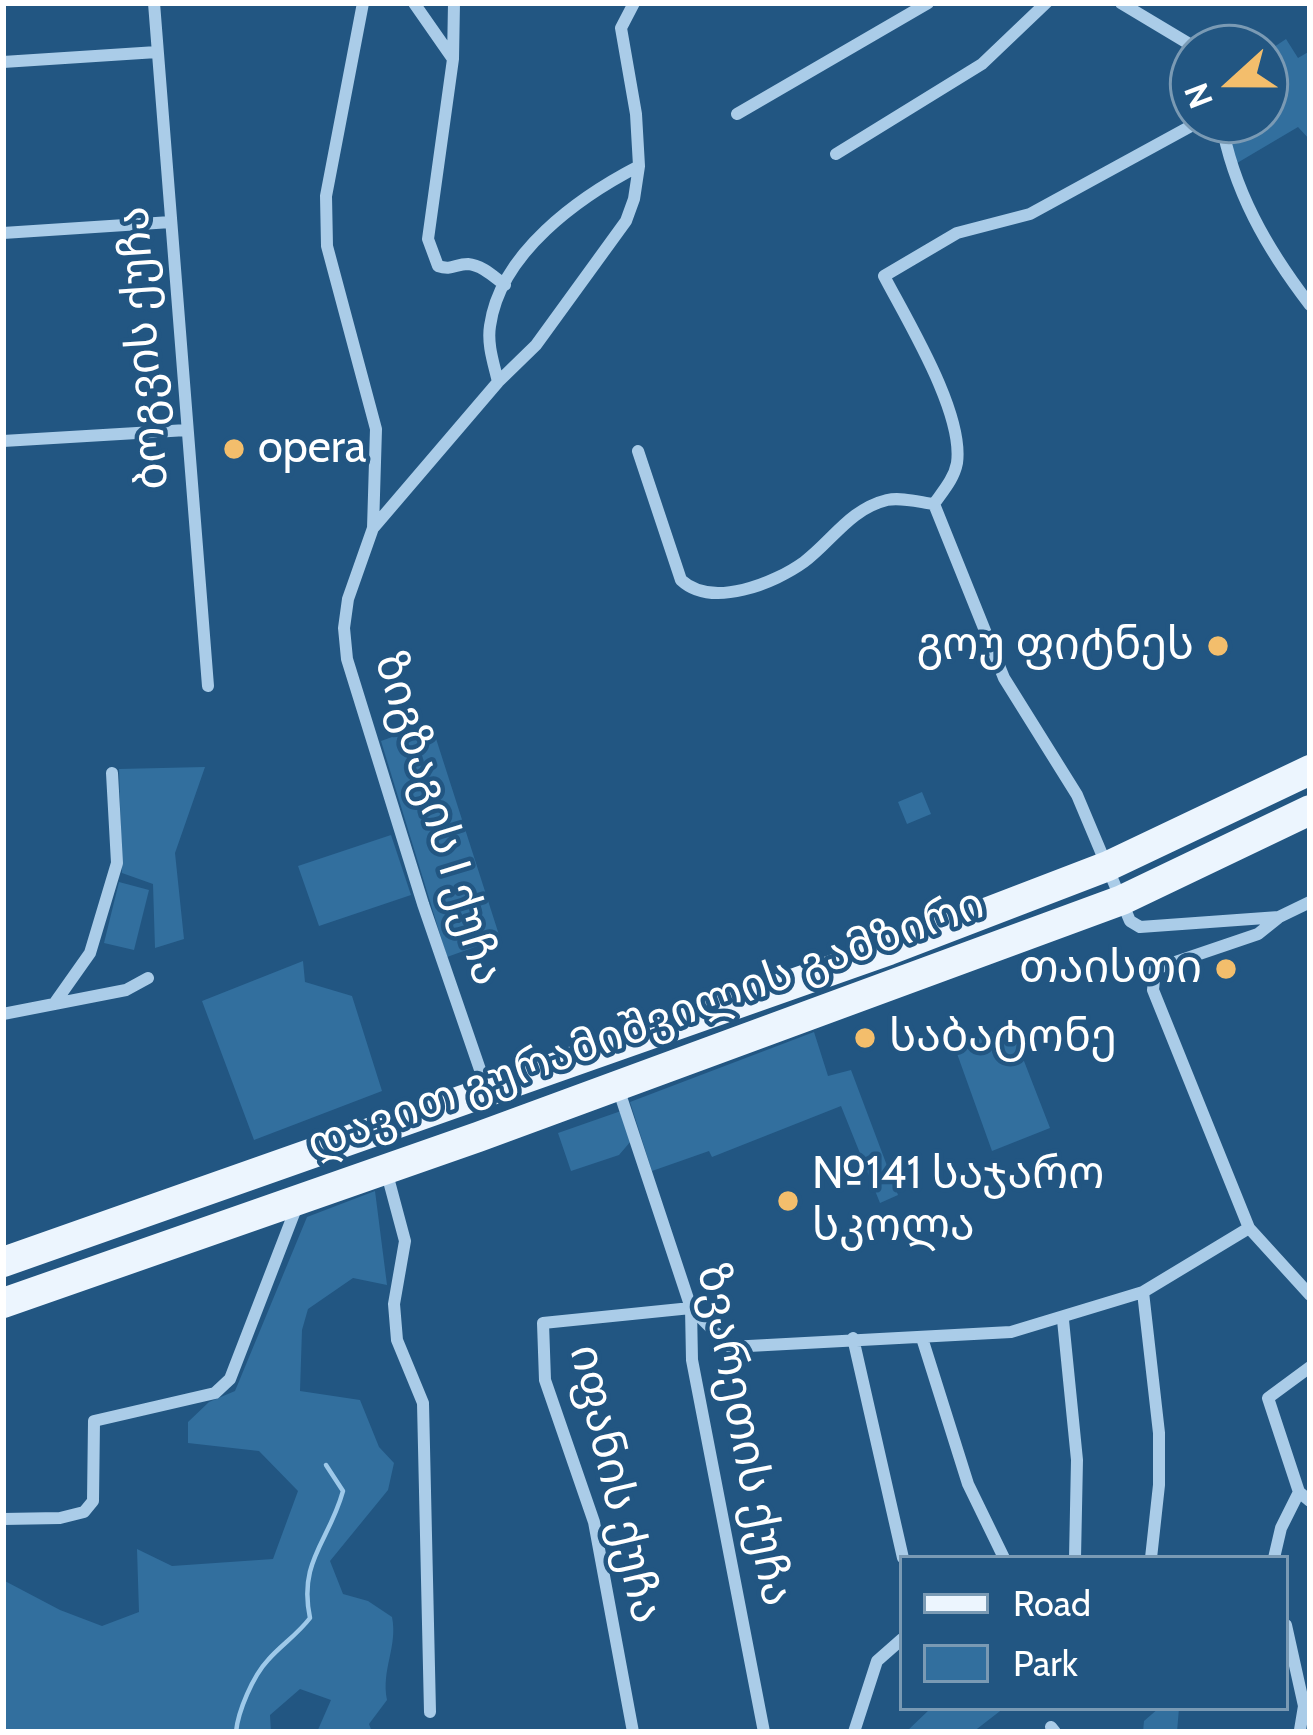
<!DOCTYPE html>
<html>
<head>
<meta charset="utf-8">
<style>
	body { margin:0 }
	#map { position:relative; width:1313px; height:1735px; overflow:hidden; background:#225682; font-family:Cabin,sans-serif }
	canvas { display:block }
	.frame { position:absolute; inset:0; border:6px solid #fff; pointer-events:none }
	.legend { position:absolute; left:899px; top:1555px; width:390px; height:156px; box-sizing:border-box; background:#225682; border:3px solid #7a9ab4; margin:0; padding:15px 21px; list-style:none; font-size:36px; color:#fff }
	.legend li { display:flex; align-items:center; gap:24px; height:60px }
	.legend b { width:60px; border:3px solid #7a9ab4 }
	.north { position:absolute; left:1169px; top:24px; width:120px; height:120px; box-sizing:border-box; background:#225682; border:3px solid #7a9ab4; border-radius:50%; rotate:249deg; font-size:33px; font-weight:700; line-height:48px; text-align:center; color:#fff }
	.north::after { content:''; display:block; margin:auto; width:42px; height:54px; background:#f3be6c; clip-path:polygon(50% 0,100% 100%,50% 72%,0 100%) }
</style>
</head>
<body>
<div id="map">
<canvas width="1313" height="1735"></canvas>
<div class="frame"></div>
<ul class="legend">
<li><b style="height:15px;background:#ecf5fe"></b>Road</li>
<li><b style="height:33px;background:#326f9e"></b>Park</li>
</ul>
<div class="north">N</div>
</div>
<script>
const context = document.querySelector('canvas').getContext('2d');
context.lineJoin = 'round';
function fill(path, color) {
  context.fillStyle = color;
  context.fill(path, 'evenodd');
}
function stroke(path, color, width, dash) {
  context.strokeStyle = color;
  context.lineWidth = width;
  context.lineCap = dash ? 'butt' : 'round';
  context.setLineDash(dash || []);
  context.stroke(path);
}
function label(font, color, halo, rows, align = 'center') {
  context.font = font + ' Cabin,"Noto Sans Georgian",sans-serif';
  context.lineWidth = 9;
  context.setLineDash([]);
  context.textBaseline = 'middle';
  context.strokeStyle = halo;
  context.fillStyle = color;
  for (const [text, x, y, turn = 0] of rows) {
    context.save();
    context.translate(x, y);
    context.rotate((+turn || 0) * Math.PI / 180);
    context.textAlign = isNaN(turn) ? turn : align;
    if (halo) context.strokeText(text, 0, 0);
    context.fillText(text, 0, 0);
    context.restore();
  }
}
fill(new Path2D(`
	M1286,39l12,19 12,-7v89l-12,-13 -66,39 -10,-46h43v-67z
	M431,723l69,215 -53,19 -66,-216z
	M205,767l-30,86 9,86 -29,9 -2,-64 -31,-11 -3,-104z
	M922,792l9,22 -24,10 -9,-22z
	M391,835l20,60 -92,31 -21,-60z
	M119,882l30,8 -15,60 -30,-7z
	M303,961l2,21 47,14 30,95 -128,49 -52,-139z
	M1010,1025l40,103 -58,23 -37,-103z
	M814,1032l14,44 23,-6 47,125 -18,8 -39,-97 -129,51 -3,-6 -57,20 -22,-69z
	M621,1111l10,30 -12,14 -48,16 -13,-38z
	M375,1191l12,94 -34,-7 -45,31 -6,21 -2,61 60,9 19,47 15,16 -6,27 -58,71 13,33 25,7 24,16c6,30 -11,52 -5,83l-18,24 3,8h-55l14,-32 -31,-11 -30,26 1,17h-268v-152l57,30 42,16 37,-14 -2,-63 35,17 101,-7 25,-68 -39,-40 -71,-8v-21l21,-20 26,-11 72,-174z
	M931,1708h73l-31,24h-67z
	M1159,1708h20l-2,24h-34l1,-11z`), '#326f9e');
stroke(new Path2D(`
	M236,1732c2,-21 17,-56 32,-72 13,-15 29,-25 42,-42 -12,-57 19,-76 33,-127l-17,-26`), '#9ec9e9', 4.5);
stroke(new Path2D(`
	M154,3l54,683
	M363,3l-37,193 1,50 49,183 -3,99 -25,71 -4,29 3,31 76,245 64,186
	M414,3l39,56
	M454,3l-1,56 -25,180 10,27c14,5 17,-2 30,-2 14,1 26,13 37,21
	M1121,3l75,45
	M3,62l154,-10
	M737,114l191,-111
	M1202,120l-172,94 -73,19 -73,43c24,46 80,137 73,187 -3,16 -14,28 -23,41l70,174 73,117 53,126 10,6 139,-10 31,-15
	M1221,120c12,70 46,129 89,185
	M836,154l146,-90 64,-61
	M3,233l168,-11
	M498,382c-4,-18 -11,-37 -8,-56 10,-73 89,-129 149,-160
	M3,441l184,-11
	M638,451l43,129c31,29 94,3 123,-18 28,-21 46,-53 83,-62 14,-3 32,2 47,4
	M374,527l124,-145 38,-37 90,-124 8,-22 5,-33 -3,-52 -15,-86 13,-25
	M1278,918l-20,16 -103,35 -2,21 96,238 61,67
	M54,1004l36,-51 27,-90 -5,-90
	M3,1014l123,-24 22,-12
	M618,1088l73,220 1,52 72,372
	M386,1170l19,71 -11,63 3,36 26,63 7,309
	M1143,1292l16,141v52l-8,73
	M1063,1320l14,140 -2,98
	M853,1338l50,220
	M922,1338l46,146 36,74
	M1310,1367l-42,31 31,94 11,9
	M3,1519l57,-1 24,-6 9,-11 1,-80 121,-28 15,-14 68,-176
	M1274,1558l7,-30 18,-36
	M1286,1625l18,81 -4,24
	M1051,1727l4,5
	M633,1732l-39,-210 -49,-142 -2,-57 148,-15 39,39 281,-15 132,-40 106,-64
	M854,1732l23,-71 25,-22`), '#aacce8', 12);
stroke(new Path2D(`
	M3,1262l886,-312 219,-84 202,-96
	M3,1303l475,-166 644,-237 188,-90`), '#ecf5fe', 30);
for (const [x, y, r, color] of [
	[234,449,12,"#f3be6c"],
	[1218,646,12,"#f3be6c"],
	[1226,969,12,"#f3be6c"],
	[865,1038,12,"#f3be6c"],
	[788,1201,12,"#f3be6c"]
]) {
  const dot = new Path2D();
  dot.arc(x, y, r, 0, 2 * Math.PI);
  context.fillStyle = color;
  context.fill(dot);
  stroke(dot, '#225682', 4.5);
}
label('45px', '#fff', '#225682', [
	["ბოგვის ქუჩა",144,348,-94],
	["ზიგზაგის I ქუჩა",438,819,73],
	["დავით გურამიშვილის გამზირი",646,1025,-20],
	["ზვარეთის ქუჩა",744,1435,79],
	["იფანის ქუჩა",615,1484,77]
]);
label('45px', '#fff', '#225682', [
	["opera",258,449],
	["გოუ ფიტნეს",1194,646,"right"],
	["თაისთი",1202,969,"right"],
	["საბატონე",889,1038],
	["№141 საჯარო",812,1175],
	["სკოლა",812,1227]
], 'left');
</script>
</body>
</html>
